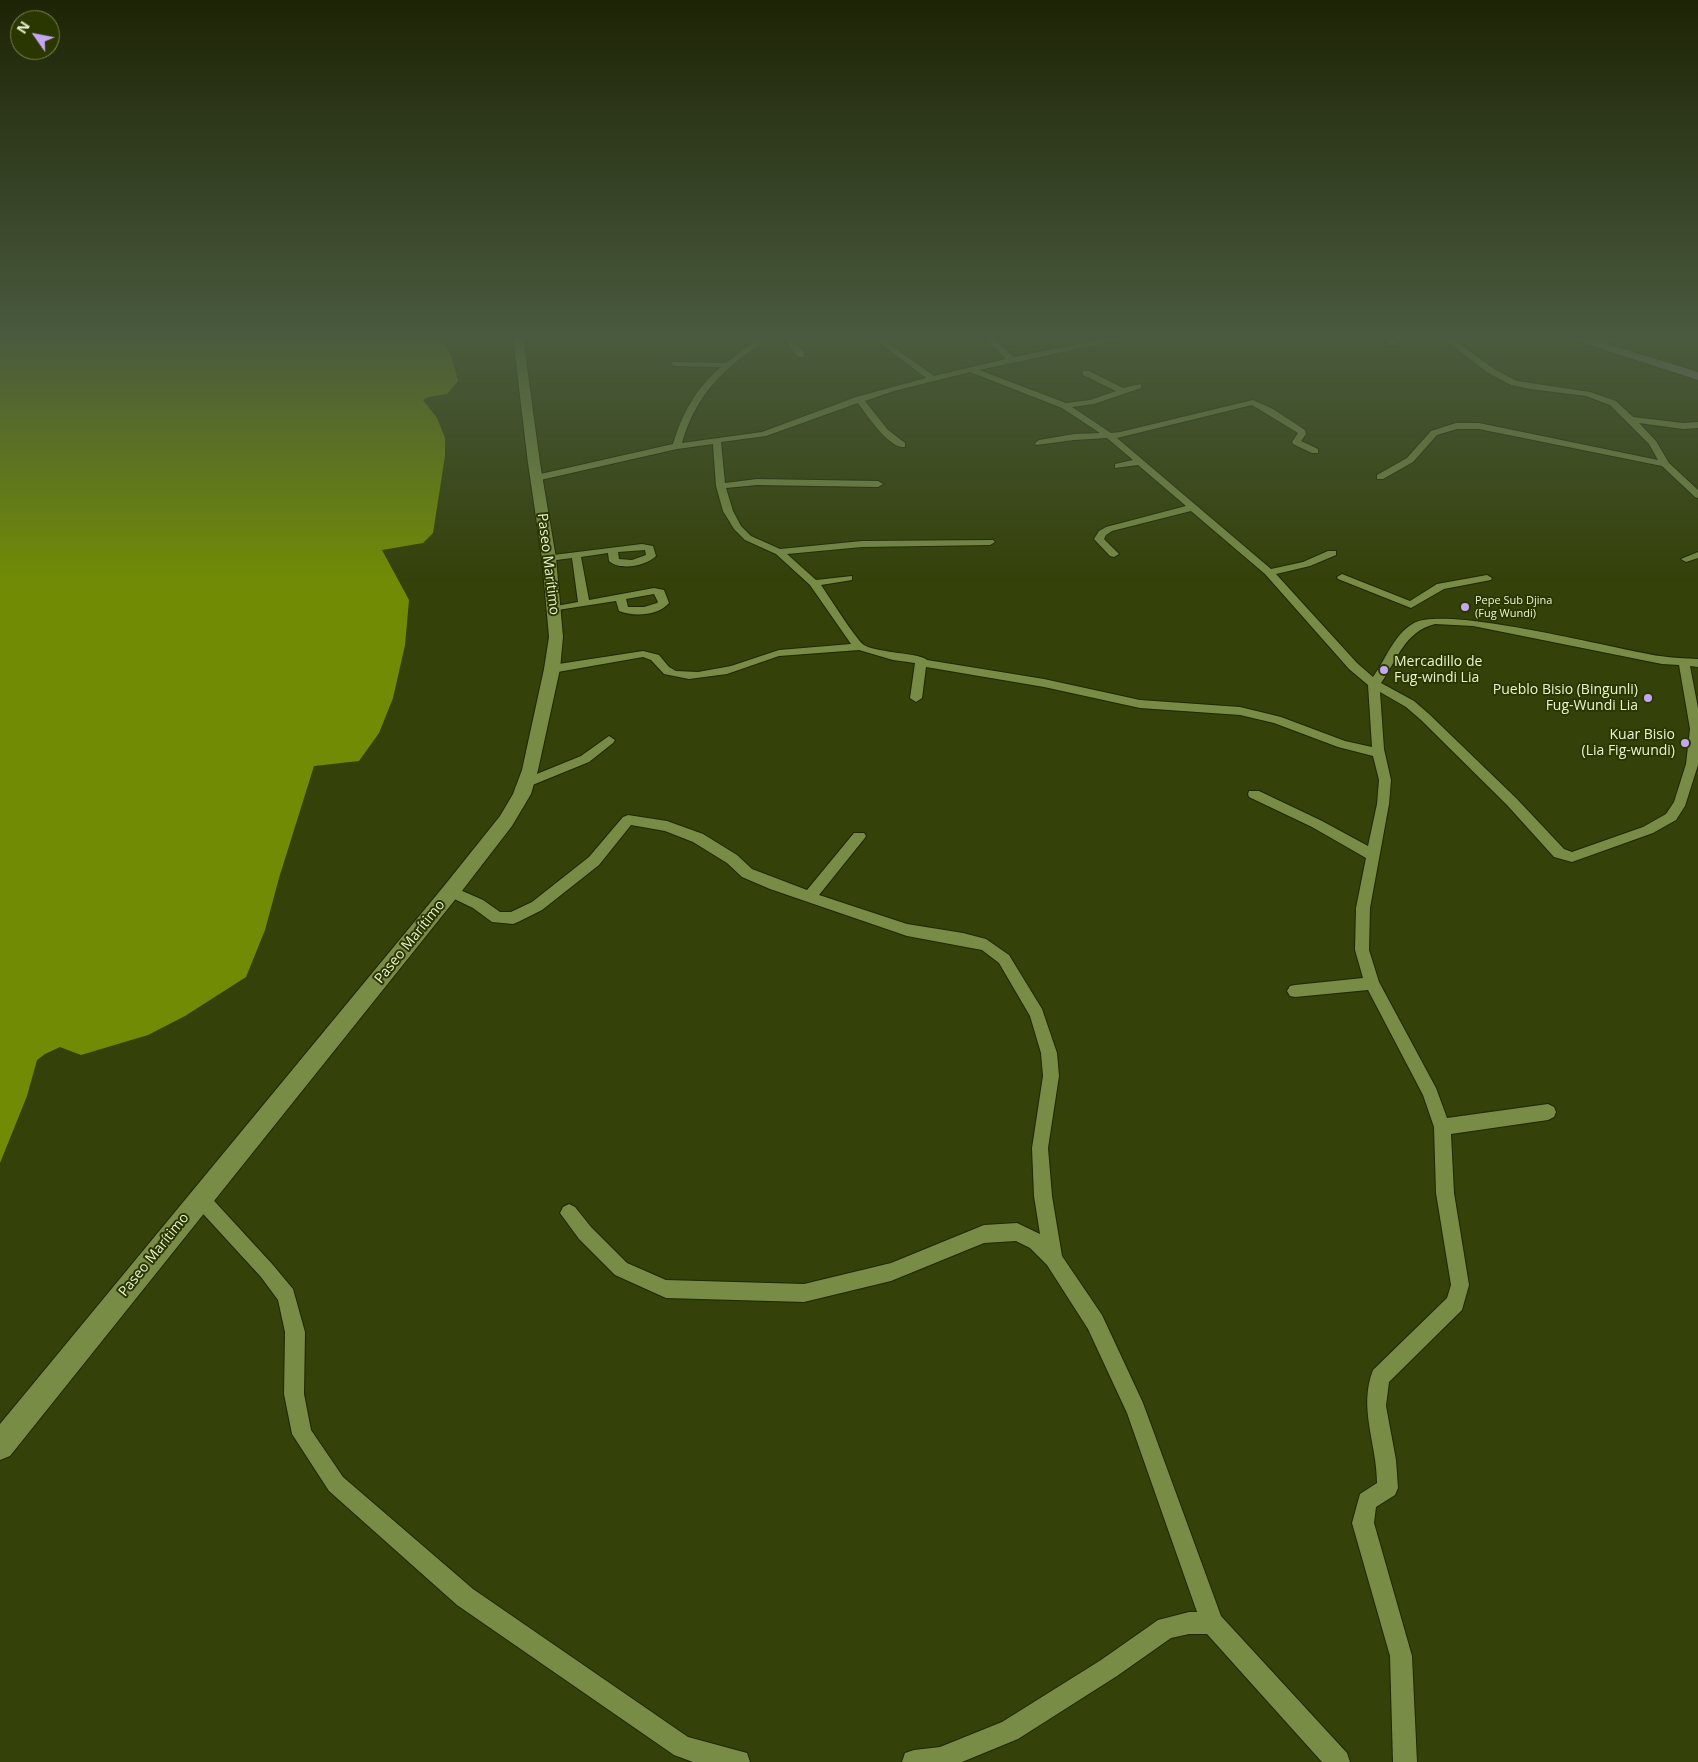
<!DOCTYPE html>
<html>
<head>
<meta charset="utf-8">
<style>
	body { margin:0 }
	#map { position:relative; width:1698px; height:1762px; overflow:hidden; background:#344109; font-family:"Open Sans",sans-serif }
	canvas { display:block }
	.north { position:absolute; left:10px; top:10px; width:50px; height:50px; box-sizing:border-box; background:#2b3700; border:1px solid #778353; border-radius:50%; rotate:303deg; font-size:14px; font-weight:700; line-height:20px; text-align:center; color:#e8f4d0 }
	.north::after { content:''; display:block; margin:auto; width:18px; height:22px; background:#c4a7f1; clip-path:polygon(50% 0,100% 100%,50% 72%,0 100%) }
</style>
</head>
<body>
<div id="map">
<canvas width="1698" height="1762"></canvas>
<div class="north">N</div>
</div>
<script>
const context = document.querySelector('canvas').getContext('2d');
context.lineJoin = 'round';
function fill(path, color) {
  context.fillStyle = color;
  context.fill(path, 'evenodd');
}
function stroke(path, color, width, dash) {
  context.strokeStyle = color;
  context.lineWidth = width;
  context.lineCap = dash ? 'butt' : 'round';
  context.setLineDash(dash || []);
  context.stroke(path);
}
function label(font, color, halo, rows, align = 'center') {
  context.font = font + ' "Open Sans",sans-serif';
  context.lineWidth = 4;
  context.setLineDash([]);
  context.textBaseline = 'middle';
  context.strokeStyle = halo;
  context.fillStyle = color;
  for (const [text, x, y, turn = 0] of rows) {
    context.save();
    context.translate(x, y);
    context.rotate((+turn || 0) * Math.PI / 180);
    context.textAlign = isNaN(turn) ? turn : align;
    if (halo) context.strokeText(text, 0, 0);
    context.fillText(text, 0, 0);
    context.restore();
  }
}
fill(new Path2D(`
	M0,337h439l12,18 7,26 -11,13 -19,3 -5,3 14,18 8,20v18l-12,77 -10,10 -41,7 27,50 -4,45 -12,53 -14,35 -20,28 -45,5 -35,112 -14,52 -19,47 -61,39 -37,19 -67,20 -21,-8 -15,7 -8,6 -10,36 -27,67z`), '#718c04');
const minor = new Path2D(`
	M760,337h8c-9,9 -21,16 -31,24 -28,23 -45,47 -55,82l80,-11 94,-35 70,-19 -54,-41h7l55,39 72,-17 -22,-22h7l23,20 101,-20h11l-3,2 -144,31 87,33 24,-3 26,-9 -33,-16v-4h6l34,17 18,-4v4l-47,16 -22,3 39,26 9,-1 133,-32 20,9 32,21 1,4 -5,7 17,8v4h-6l-19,-9 -1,-2 6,-9 -46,-28 -135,33 154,131 32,-7 25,-11h8v4l-26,11 -34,8 81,89 16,14c13,-18 21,-43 41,-54 33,-18 200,26 246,33 13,2 25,2 38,3v8l-8,-1 8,42v57l-13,41 -9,14 -23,13 -81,29 -18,-5 -47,-52 -86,-85 -15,-13 -26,-15 4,57 7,31 -2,24 -19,104 -1,42 10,32 57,106 11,30 101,-14 6,3 2,5 -2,5 -6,3 -97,14 3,59 15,92 -7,25 -73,72 -3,24 10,54 2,28 -3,7 -19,12 -2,16 38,133 5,106h-24l-3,-106 -38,-133 8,-29 17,-11c0,-39 -19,-75 -4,-113l74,-72 4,-13 -15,-92 -2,-66 -11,-32 -55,-105 -73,7 -5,-1 -3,-5 3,-5 5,-1 68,-7 -8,-28 1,-42 10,-50 -54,-31 -63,-30 -1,-3 1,-3h10l63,30 46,25 9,-42 2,-24 -6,-24 -35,-9 -64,-24 -34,-8 -100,-7 -96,-21 -118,-20 -4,31 -6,4 -6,-4 5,-35 -22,-3 -34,-10 -80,6 -52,18 -38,5 -25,-5 -13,-14 -8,-3 -91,16 -4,-1 -2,-3 2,-3 4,-1 91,-14 16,4 10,12 7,4 22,1 33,-6 48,-16 72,-6 -41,-59 -34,-31 -31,-14 -11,-11 -11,-18 -7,-25 -3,-42 -36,5 -141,32 -5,-3 5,-3 137,-31c9,-30 23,-56 48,-77l-46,-1 -4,-2 1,-2 54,1zM970,372l92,36 38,25 -26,1 -35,6 -4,3 1,2 38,-5 33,-2 26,22 -18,4v4l23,-3 48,41 -80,21 -7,4 -5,8 16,17 4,1 5,-3 -15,-15 2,-4 6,-4 79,-20 74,63 84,95 19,16 4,62 -27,-6 -64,-24 -41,-10 -100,-7 -96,-21 -117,-19c-6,-7 -50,-7 -63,-15 -7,-4 -36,-50 -43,-60l31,-5v-4l-36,4 -29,-26 75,-7 128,-2 5,-3 -2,-2 -131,1 -82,8 -29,-13 -10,-10 -8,-15 -7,-23 31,-3 121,2 5,-3 -5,-3 -121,-2 -32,4 -4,-41 45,-6 92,-33c9,12 31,46 47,44v-4l-17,-13 -23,-29 29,-10zM1435,624l38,2 189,38 17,1 11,64 -4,35 -12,38 -8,12 -23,13 -71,25 -8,-3 -47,-50 -88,-85 -15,-13 -33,-18c17,-24 23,-51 54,-59z
	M783,337h7l14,16v4h-6z
	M1397,337h37l-4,2h-26l-10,6h-6v-4z
	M1442,337h8l44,32 23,12 73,11 26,9 17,16 50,6 15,-1v6l-15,1 -44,-6 17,18 13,22 29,27v8l-3,-1 -33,-31 -183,-37h-22l-20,6 -24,27 -30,17h-6v-4l30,-17 24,-27 25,-8h23l179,37 -9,-16 -39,-39 -24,-9 -56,-7 -19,-4 -23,-12z
	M1612,337h10l-27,9 -4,-2z
	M642,544l11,2 3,10c-10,10 -36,15 -47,5l-1,-8 -27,4 8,43 65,-12 10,2 5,13c-11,13 -35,14 -50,8l-3,-10 -65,10 -1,-2 1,-2 27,-5 -6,-44 -23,3 -4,-1v-4zM645,550l1,5 -14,5 -13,-1 -1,-7zM654,594l4,8 -1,1 -13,4h-16l-2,-8z
	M1698,552v6l-12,4 -5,-3z
	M1342,574l68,27 27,-17 50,-9 5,3 -1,2 -47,9 -33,19 -73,-29 -1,-2z
	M609,736l6,4 -2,3 -24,19 -59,24h-8l-2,-3 2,-3 59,-24z
	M628,815l39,6 36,13 34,21 15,14 55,21 47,-57h10l2,3 -2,3 -45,56 88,29 56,9 23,6 23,16 33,54 15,44 2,23 -11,72 4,48 10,60 40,59 41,88 78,213 126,137 3,9h-28l-115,-128h-18l-18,4 -54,38 -99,63 -56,23h-60l3,-9 9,-3 26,-3 62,-25 99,-62 57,-40 31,-8h8l-70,-199 -39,-84 -41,-64 -17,-17 -14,-7 -32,2 -93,38 -87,21 -138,-4 -51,-23 -36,-36 -19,-26 3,-6 6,-3 6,3 16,20 36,36 39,17 138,4 87,-21 93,-38 33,-2 23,11 -6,-38 -2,-48 11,-72 -2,-23 -11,-37 -31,-53 -17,-13 -75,-14 -137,-47 -28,-12 -15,-14 -34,-21 -28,-11 -34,-6 -32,40 -57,45 -24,12 -5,2 -21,-2 -19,-14 -27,-13 -2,-4 2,-4 5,-1 32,14 17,12h11l21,-10 57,-45 34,-40z
	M200,1189l6,3 67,73 20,24 12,43 -1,62 7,36 32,47 130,112 215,148 59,16 3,9h-57l-19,-7 -217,-150 -128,-114 -37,-57 -8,-40 1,-62 -7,-32 -17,-23 -67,-73 -3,-6 3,-6z`);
const secondary = new Path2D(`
	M513,337h10l17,126 16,95 7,79 -3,32 -22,101 -7,24 -19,32 -54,70 -448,560 -10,4v-36l444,-538 56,-70 13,-22 9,-24 22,-101 5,-32 -7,-79 -14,-95z`);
const primary = new Path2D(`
	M1569,337h16l113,35v8l-127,-41z`);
stroke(minor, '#1e2702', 2);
stroke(secondary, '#1e2702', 2);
stroke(primary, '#1e2702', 2);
fill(minor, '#788c46');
fill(secondary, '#788c46');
fill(primary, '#8f8496');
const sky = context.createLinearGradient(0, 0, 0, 583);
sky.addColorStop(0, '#1d2405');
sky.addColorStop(0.58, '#4a5a3e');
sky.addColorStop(1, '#4a5a3e00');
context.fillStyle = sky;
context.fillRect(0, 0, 1698, 583);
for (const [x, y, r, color] of [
	[1465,607,5,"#c4a7f1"],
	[1384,670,5,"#c4a7f1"],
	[1648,698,5,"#c4a7f1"],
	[1685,743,5,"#c4a7f1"]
]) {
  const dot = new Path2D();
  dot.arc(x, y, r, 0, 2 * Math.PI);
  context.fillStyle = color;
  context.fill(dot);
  stroke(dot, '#2b3700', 2);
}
label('11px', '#e8f4d0', '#2b3700', [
	["Pepe Sub Djina",1475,601],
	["(Fug Wundi)",1475,614]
], 'left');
label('14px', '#e8f4d0', '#2b3700', [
	["Paseo Marítimo",548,564,83],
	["Paseo Marítimo",410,942,-51],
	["Paseo Marítimo",154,1255,-51]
]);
label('14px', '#e8f4d0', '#2b3700', [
	["Mercadillo de",1394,662,"left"],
	["Fug-windi Lia",1394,678,"left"],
	["Pueblo Bisio (Bingunli)",1638,690],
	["Fug-Wundi Lia",1638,706],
	["Kuar Bisio",1675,735],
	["(Lia Fig-wundi)",1675,751]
], 'right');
</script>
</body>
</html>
